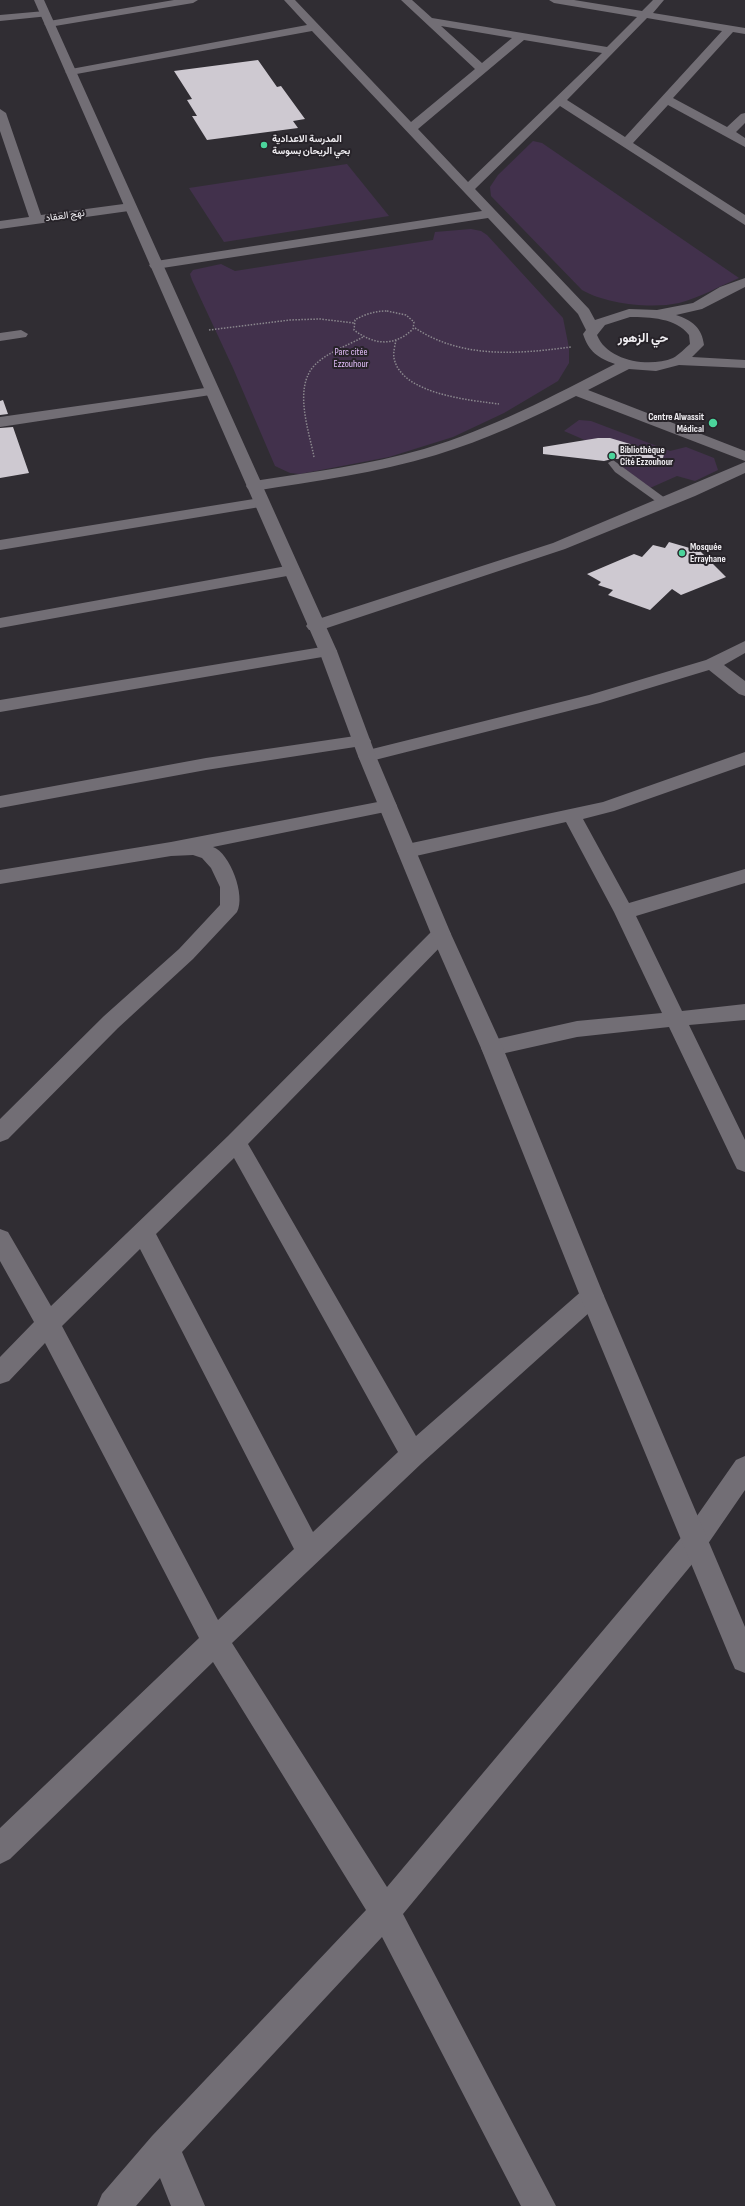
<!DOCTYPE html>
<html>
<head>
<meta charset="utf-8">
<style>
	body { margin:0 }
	canvas { display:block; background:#302d33 }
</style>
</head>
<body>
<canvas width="745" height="2206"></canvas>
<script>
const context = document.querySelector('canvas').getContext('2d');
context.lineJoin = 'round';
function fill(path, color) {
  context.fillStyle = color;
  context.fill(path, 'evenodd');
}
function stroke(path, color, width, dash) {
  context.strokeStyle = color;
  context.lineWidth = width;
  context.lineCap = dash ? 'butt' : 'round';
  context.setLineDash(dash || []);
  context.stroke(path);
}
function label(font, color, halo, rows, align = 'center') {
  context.font = font + ' "Sofia Sans Condensed",Vazirmatn,sans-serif';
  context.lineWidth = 4;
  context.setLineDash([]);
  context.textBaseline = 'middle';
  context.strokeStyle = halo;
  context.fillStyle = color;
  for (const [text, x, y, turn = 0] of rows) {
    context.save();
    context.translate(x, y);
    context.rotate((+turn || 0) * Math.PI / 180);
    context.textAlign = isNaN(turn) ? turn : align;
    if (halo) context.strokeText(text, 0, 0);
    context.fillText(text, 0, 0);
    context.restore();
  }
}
fill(new Path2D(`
	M533,141l9,2 197,135c-19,8 -40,20 -60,25 -28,6 -73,1 -97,-13l-91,-94 -1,-9 8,-12z
	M347,164l42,52 -165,26 -35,-54z
	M471,229l10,2 6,4 76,83 6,30v15l-11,18 -54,32 -51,24 -64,20 -89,17 -10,-1 -15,-7 -42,-98 -41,-88 -2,-6 3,-4 28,-6 14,7 198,-31 2,-8z
	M579,420l12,1 79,30 16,-4 28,11 4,12 -23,11 -18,-5 -27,12 -28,-21 3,-18 -15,-11h-12l-11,3 -23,-10z`), '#42314c');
fill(new Path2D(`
	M258,60l19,27 4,-1 24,33 -12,2 5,7 -91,12 -15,-24h5l-10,-16 5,-1 -18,-28z
	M3,400l5,14 -8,1v-14z
	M13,427l16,46 -29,5v-50z
	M598,438h12l54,16 -1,4 -51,1 -8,2 -61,-7v-7z
	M669,542l31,9 26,26 -45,18 -9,-6 -22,21 -42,-15 5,-5 -15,-5 3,-3 -14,-8 47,-20 8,3 11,-12 12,3z`), '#cec9d1');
stroke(new Path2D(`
	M387,311l19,4 8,7 -1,7c-19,18 -39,16 -59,1l1,-10c10,-6 20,-9 32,-9z
	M415,328c47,31 103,26 156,19
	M209,330l81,-10 30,-1 34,4
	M396,340c-1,5 -3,13 -2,18 7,36 75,42 105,46
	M314,457c-5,-26 -20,-67 -1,-90 12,-14 34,-21 50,-30`), '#8a878d', 1.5, [1.5, 1.5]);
fill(new Path2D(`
	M613,460l56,41 1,2 -1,2h-8l-46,-33 -7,-9z`), '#726e75');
fill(new Path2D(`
	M174,0h24l-5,3 -144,24 -5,-3 5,-3z
	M284,0h11l116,122 64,-53 -74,-69h11l20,18 175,29 30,-30 -83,-14 -5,-3h25l68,11 11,-11h11l-11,13 92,15v6l-12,-2 -60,66 54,29 14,-13 4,-1v10l-9,9 9,6v9l-77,-42 -35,38 112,72v10l-185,-119 -85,83 114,120 6,11 34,-11 28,1 36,-7 27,-16 25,-9v9l-43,22 -26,6c16,5 26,13 28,30l-12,12 53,3v8l-66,-3 -23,6 -27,-2 -41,21 157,61v10l-169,-65c-45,23 -91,44 -140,59 -59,18 -121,26 -182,36l-6,-2 -2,-3 2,-3 6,-2c57,-9 115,-16 170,-32 67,-20 129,-53 191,-85 -17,-6 -26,-12 -32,-30l3,-4 -8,-16 -90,-96 -332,51 -5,-1 -2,-3 7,-4 326,-50 -170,-180 -241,44 -6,-3 6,-3 236,-44zM647,18l75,13 -97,106 -58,-37zM441,26l71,12 -30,25zM524,40l78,13 -134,129 -50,-53zM630,317c20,0 46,1 59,18l1,9c-5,4 -11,11 -17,14 -24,10 -66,3 -76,-23l8,-10z
	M45,11l5,3 -1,2 -49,5v-6z
	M0,109l6,4 35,102 90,-12 6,4 -1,3 -136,19v-8l29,-4 -29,-86z
	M21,330l7,4 -2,3 -26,4v-8z
	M212,387l5,1 2,3 -2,3 -217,33v-10z
	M745,462v11l-50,23 -130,53 -244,81h-12l-3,-4 3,-4 244,-79z
	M260,498l6,2 2,3 -2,3 -266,44v-10z
	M292,565l6,1 2,4 -2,4 -298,54v-10z
	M745,641v12l-21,12 21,16v15l-6,-2 -30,-24 -109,33 -233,59 -7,-2 -2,-4 2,-4 229,-57 117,-35z
	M328,646l6,1 3,4 -3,4 -334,57v-12z
	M362,735l6,2 3,4 -3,4 -162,25 -206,38v-12l206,-38z
	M745,752v13l-131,46 -31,8 46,84 116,-34v14l-109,33 46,95 63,-7v16l-56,5 56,115v32l-8,-3 -3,-6 -65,-136 -92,10 -85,19 -8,-2 -3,-6 3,-6 8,-2 85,-19 85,-8 -48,-101 -48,-90 -159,36 -7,-2 -3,-5 3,-5 7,-2 196,-42z
	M388,800l7,2 2,4 -2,4 -182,37c17,6 33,49 24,65l-44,47 -75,69 -110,111 -8,3v-23l104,-103 75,-67 41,-44v-18l-9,-19 -9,-10 -9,-3 -22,1 -171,28v-14l171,-28z
	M441,927l7,2 3,5 -3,5 -200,205 168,292 168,-147 8,-3 8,3 4,7 -4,7 -178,160 -190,180 155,244 298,-354 51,-73 9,-4v34l-42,61 -300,363 153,292h-35l-139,-269 -200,215 23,54h-34l-11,-28 -24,28h-39l5,-12 50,-58 214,-226 -153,-248 -203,197 -10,5v-36l199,-190 -154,-295 -36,38 -9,3v-27l34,-35 -34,-61v-32l8,3 43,74 177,-170 206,-207zM234,1158l164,294 -85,80 -157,-298zM140,1249l154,300 -76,71 -156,-294z`), '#726e75');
fill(new Path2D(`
	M34,0h10l293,651 39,105 75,178 52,114 101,248 141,331v46l-10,-4 -4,-9 -151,-364 -99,-248 -50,-114 -73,-178 -39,-105z`), '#726e75');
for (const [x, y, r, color] of [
	[264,145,4,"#4bd49b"],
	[713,423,5,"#4bd49b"],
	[612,456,4,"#4bd49b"],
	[682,553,4,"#4bd49b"]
]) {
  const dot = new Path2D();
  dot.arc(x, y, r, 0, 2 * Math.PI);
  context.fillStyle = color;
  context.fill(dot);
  stroke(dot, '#272329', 1.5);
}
label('bold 10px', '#f0eef2', '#272329', [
	["المدرسة الاعدادية",272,139],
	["بحي الريحان بسوسة",272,151],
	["Centre Alwassit",704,417,"right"],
	["Médical",704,429,"right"],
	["Bibliothèque",620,450],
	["Cité Ezzouhour",620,462],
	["Mosquée",690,547],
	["Errayhane",690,559]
], 'left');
label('10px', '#f0eef2', '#272329', [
	["نهج العقاد",65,216,-8]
]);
label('10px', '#e3befa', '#272329', [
	["Parc citée",351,352],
	["Ezzouhour",351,364]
]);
label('bold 13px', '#f0eef2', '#272329', [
	["حي الزهور",643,339]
]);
</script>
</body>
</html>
